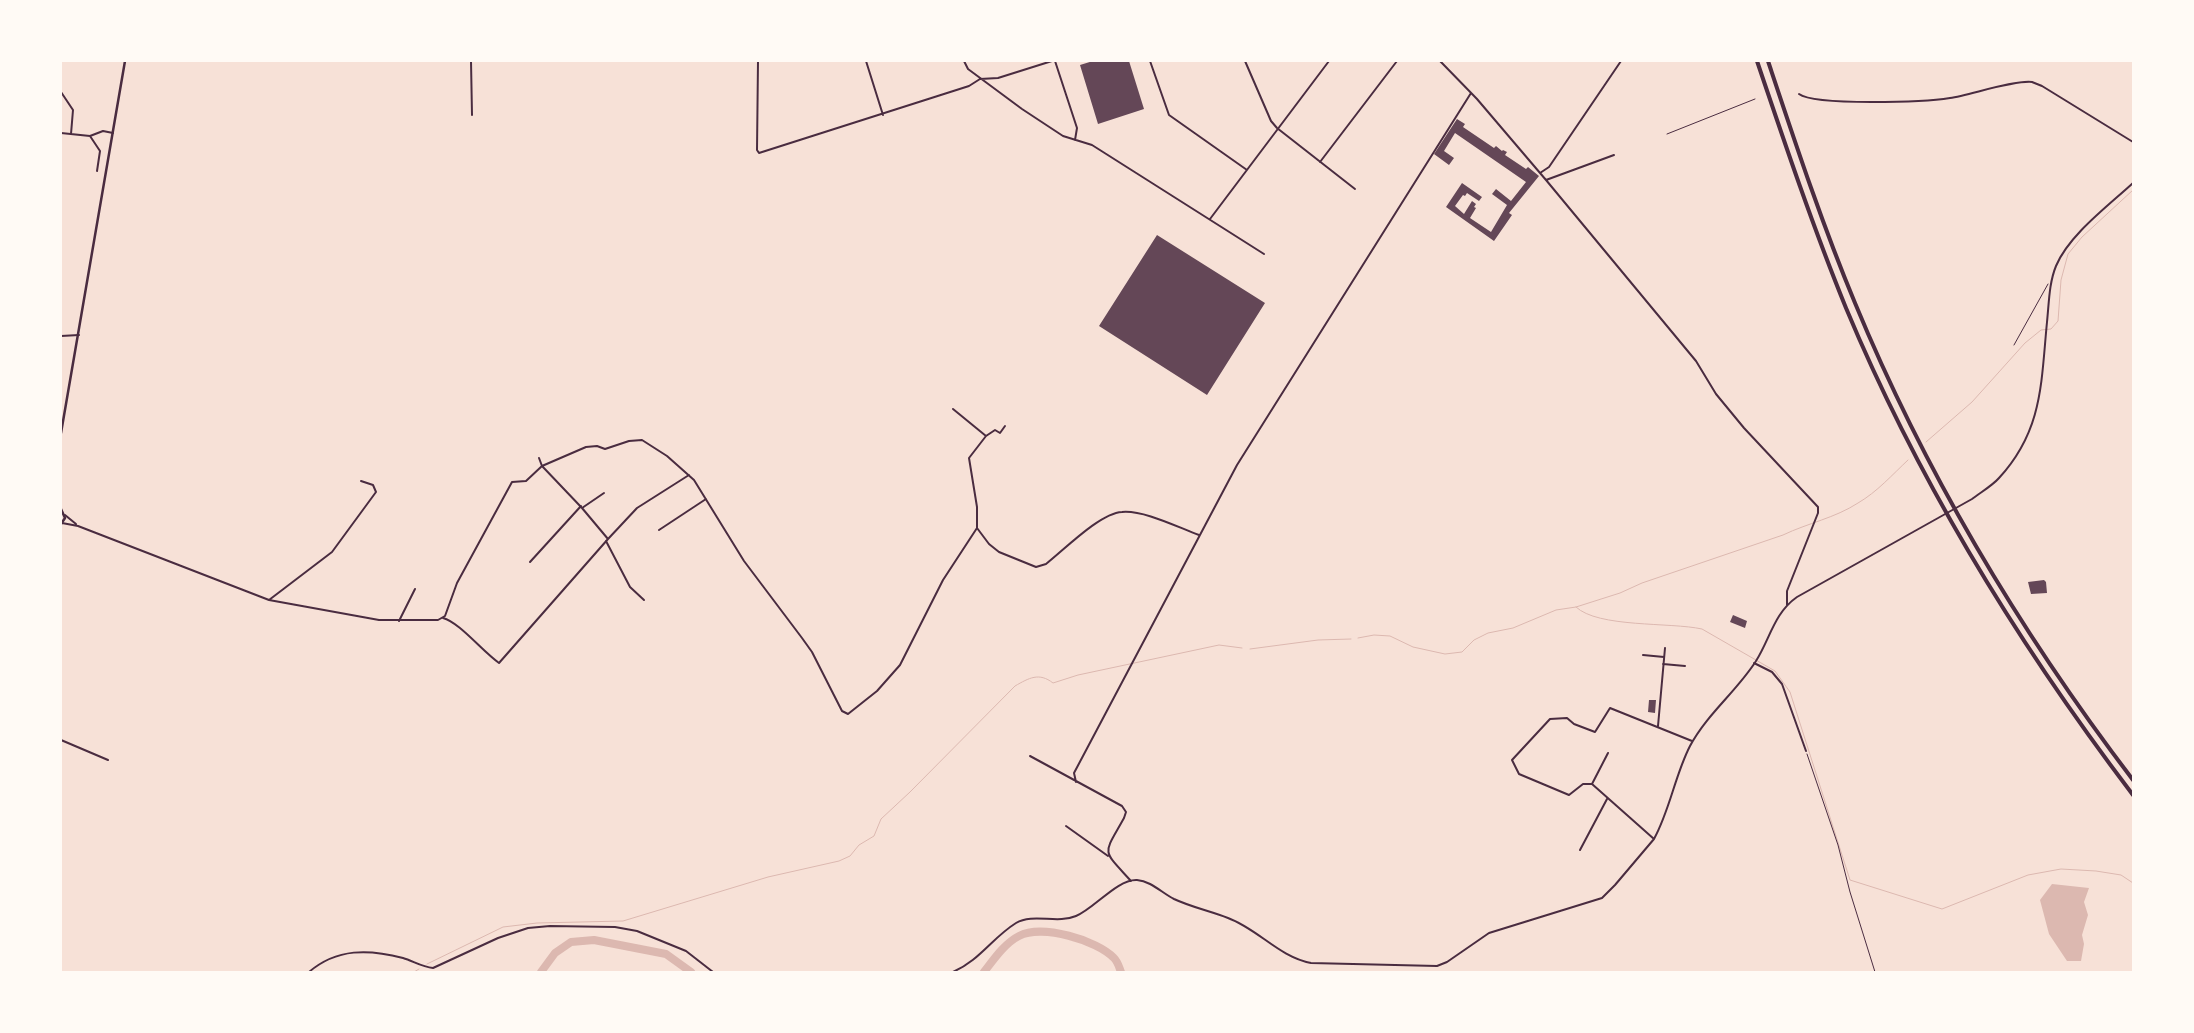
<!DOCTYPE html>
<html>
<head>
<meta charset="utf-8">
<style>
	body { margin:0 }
	#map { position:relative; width:2194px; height:1033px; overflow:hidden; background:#f7e1d7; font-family:Barlow,sans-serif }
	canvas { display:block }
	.frame { position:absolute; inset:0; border:62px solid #fffaf5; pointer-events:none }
</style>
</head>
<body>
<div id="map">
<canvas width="2194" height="1033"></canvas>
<div class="frame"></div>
</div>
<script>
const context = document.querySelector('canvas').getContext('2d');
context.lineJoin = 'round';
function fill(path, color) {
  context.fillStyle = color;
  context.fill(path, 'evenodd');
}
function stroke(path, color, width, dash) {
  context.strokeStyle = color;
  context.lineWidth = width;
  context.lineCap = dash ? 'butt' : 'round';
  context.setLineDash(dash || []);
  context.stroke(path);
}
fill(new Path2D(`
	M2052,884l37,4 -5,14 4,13 -6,20 2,9 -3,17h-14l-18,-27 -9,-34z`), '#dcb8b0');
stroke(new Path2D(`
	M1926,442l46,-40 53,-59 16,-13 10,-1 7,-8 3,-41 7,-26 14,-17 51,-47
	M1576,607c22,21 94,15 126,22l73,42 15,21 60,188 92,29 86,-34 33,-6 35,2 25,4 12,8
	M1358,638l16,-3 16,1 23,11 32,7 17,-2 12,-12 14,-7 25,-5 43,-18 20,-3 44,-14 22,-10 141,-48c25,-12 52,-17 75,-32 19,-11 34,-28 50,-43
	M1250,649l68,-9 33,-1
	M427,964l76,-37 34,-4 86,-2 145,-44 71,-16 11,-5 9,-11 15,-9 7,-17 29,-27 105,-106c14,-8 24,-14 38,-3l25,-8 141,-30 23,3
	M414,972l5,-3`), '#dcb8b0', 1);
stroke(new Path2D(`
	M541,972l14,-19 16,-11 23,-2 72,14 25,18
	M984,972c10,-13 21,-29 35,-36 23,-12 78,4 95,22 4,4 5,9 7,14`), '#dcb8b0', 8);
fill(new Path2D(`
	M1093,61h36l15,48 -46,15 -18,-59z
	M1457,119l8,5 -2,3 31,21 2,-2 6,5 1,-1 4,2 -2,3 21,14 2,-2 11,9 -30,37 3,2 -18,26 -48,-34 16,-24 20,14 -3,4 -12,-8 -2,3 -2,-1 -8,11 9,8 8,-13 4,3 -2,3 2,1 -6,10 21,14 16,-27 -15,-11 4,-5 15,12 15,-19 -71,-49 -11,18 10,7 -5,7 -15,-11z
	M1157,235l108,68 -58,92 -108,-69z
	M2044,580l2,2 1,11 -16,1 -3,-12z
	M1733,615l14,6 -2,7 -15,-6z
	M1649,700h7l-1,13 -7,-1z`), '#644757');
stroke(new Path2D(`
	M1667,134l88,-35
	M2014,345l34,-61
	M1807,754l31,91 12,47 25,80`), '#4a2c40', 1);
stroke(new Path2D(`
	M471,61l1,54
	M758,61l-1,89 2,3 210,-67 11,-7 18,-1 54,-17
	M866,61l17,54
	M964,61l4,8 54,40 41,27 29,9 172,109
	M1055,61l22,67 -2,12
	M1150,61l19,54 78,55
	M1245,61l26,60 6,7 78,61
	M1440,61l37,38 69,81 150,181 20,33 28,34 74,79v6l-31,78v14
	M61,92l12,18 -2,24
	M1799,94c16,12 127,8 151,4 20,-3 64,-18 82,-16l10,4 91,56
	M61,133l29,3 13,-5 10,2
	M90,136l10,15 -3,20
	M1320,162l77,-101
	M1540,173l9,-6 72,-106
	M1546,180l68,-25
	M1210,219l119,-158
	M61,336l18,-1
	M953,409l33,27
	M539,458l3,8 40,42 26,31
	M582,508l22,-15
	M65,515l11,9
	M62,523l16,3 191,74 110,20h59l7,-4 12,-33 55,-101 14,-1 16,-15 44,-19 11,-1 8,3 24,-8 13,-1 25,16 27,24 50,81 58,77 10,14 30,59 6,3 29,-23 23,-26 43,-85 34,-52v-21l-8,-49 17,-22 9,-6 5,3 5,-7
	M977,528l12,16 10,8 37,15 10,-3c18,-14 54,-51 76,-52 22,-2 55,15 77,23
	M659,530l47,-31
	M606,541l24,46 14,13
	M530,562l51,-56
	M269,600l63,-48 44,-60 -3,-7 -12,-4
	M443,618c16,4 40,34 56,45l109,-124 29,-31 52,-33
	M399,621l16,-32
	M1643,655l21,2
	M1754,663l18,9 10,12 24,67
	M1663,664l22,2
	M1658,726l7,-78
	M61,740l47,20
	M1030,756l92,50 4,6 -2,6c-21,38 -23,30 7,63
	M1076,782l-2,-9 163,-308 234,-372
	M1592,784h-9l-14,11 -50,-21 -7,-14 38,-41 17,-1 7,6 21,8 15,-24 82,33
	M1592,784l62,55
	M1592,784l16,-31
	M1066,826l42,30
	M1580,850l27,-51
	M309,972c28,-24 60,-23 94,-14 10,3 19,9 30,10l65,-30 30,-10 22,-2 65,1 22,4 49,20 27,21
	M953,972c27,-12 39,-34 63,-49 17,-10 41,1 60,-7 18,-7 41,-37 61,-36 14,1 25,13 37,19 17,8 36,12 54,19 30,11 51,39 83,45l126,3 10,-4 42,-29 113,-35 13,-13 39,-46c16,-29 21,-64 36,-93 17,-32 47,-55 66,-85 14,-22 18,-48 41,-64l175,-98c9,-7 20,-13 27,-21 44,-48 42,-95 48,-156 2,-19 2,-39 9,-56 13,-31 52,-60 77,-83`), '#4a2c40', 2);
stroke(new Path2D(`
	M61,433l64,-372
	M61,509l4,9 -4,6`), '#4a2c40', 2.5);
stroke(new Path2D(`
	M1757,61c28,83 56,166 89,247 73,175 173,337 287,487
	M1768,61c27,81 54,163 87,242 70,169 166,330 278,477`), '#4a2c40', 4);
</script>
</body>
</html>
